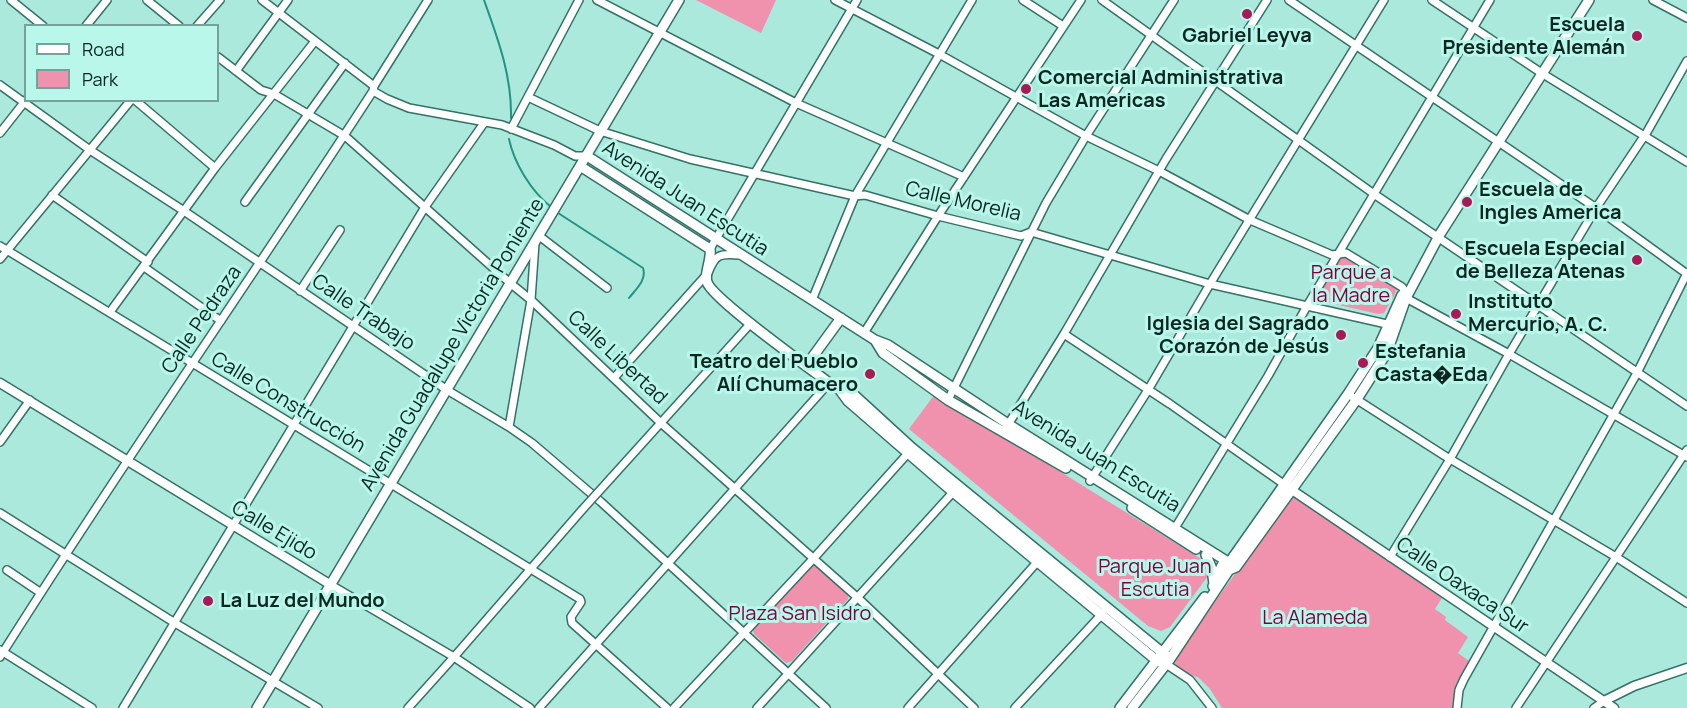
<!DOCTYPE html>
<html>
<head>
<meta charset="utf-8">
<style>
	body { margin:0 }
	#map { position:relative; width:1687px; height:708px; overflow:hidden; background:#abe9dd; font-family:Manrope,sans-serif }
	canvas { display:block }
	.legend { position:absolute; left:24px; top:24px; width:195px; height:78px; box-sizing:border-box; background:#b8f7ea; border:2px solid #73a39a; margin:0; padding:8px 10px; list-style:none; font-size:18px; color:#0c2622 }
	.legend li { display:flex; align-items:center; gap:12px; height:30px }
	.legend b { width:30px; border:2px solid #73a39a }
</style>
</head>
<body>
<div id="map">
<canvas width="1687" height="708"></canvas>
<ul class="legend">
<li><b style="height:8px;background:#fff"></b>Road</li>
<li><b style="height:16px;background:#f091ae"></b>Park</li>
</ul>
</div>
<script>
const context = document.querySelector('canvas').getContext('2d');
context.lineJoin = 'round';
function fill(path, color) {
  context.fillStyle = color;
  context.fill(path, 'evenodd');
}
function stroke(path, color, width, dash) {
  context.strokeStyle = color;
  context.lineWidth = width;
  context.lineCap = dash ? 'butt' : 'round';
  context.setLineDash(dash || []);
  context.stroke(path);
}
function label(font, color, halo, rows, align = 'center') {
  context.font = font + ' Manrope,sans-serif';
  context.lineWidth = 6;
  context.setLineDash([]);
  context.textBaseline = 'middle';
  context.strokeStyle = halo;
  context.fillStyle = color;
  for (const [text, x, y, turn = 0] of rows) {
    context.save();
    context.translate(x, y);
    context.rotate((+turn || 0) * Math.PI / 180);
    context.textAlign = isNaN(turn) ? turn : align;
    if (halo) context.strokeText(text, 0, 0);
    context.fillText(text, 0, 0);
    context.restore();
  }
}
fill(new Path2D(`
	M696,0h80l-15,33z
	M1344,255l53,33 -2,6 -11,19 -6,1 -52,-12 -7,-6v-3l20,-34z
	M935,394l271,168 5,10 -41,55 -9,4 -13,-5 -239,-197z
	M1293,494l149,104 -7,11 11,8 -1,3 23,17 -10,16 11,8c-7,16 -17,28 -16,47h-231l-12,-19 -11,-11 -16,-7 -11,-10z
	M810,563h6l32,30v6l-56,62 -6,2 -32,-29 -2,-7z`), '#f091ae');
stroke(new Path2D(`
	M484,0c14,39 28,76 27,118
	M509,139c5,24 22,52 42,68
	M555,211l88,57c4,12 -7,21 -14,30`), '#249383', 2);
const minor = new Path2D(`
	M11,0l32,26
	M147,0l32,26
	M262,0l112,86
	M597,0l199,103 168,74
	M835,0l104,54 147,82 73,35 91,49 82,35 14,-2 56,34 2,3
	M1023,0l40,26
	M1102,0l272,194 313,212
	M1289,0l307,208 91,66
	M1432,0l111,74 144,88
	M1653,0l34,18
	M86,26l21,-26
	M197,26l23,-26
	M218,57l43,33 13,4 71,42 165,147 21,17 131,124 196,174 116,110
	M236,71l52,-71
	M0,85l90,65 94,61 263,179 62,37 23,16 69,59 225,206
	M373,91l14,8 22,9 93,17 52,20 21,11h12
	M528,97l72,34 90,28 165,37 10,-1 73,21 83,20 10,-4 179,52 181,41
	M135,100l80,68
	M511,129l68,-129
	M0,133l26,-33
	M52,195l96,67
	M245,202l100,-139
	M538,235l69,53
	M0,246l580,353 1,3 -10,15 1,6 95,85
	M710,249l147,-249
	M0,259l131,-159
	M144,267l77,54
	M300,291l40,-61
	M1406,298l103,56 178,103
	M812,300l43,-104 117,-196
	M110,312l105,-144 100,-127
	M864,333l74,-117 143,-216
	M1064,334l106,70 115,81
	M614,378l94,-105c7,-18 11,-20 31,-18
	M1348,394l97,62 171,101 71,46
	M948,400l98,-197 40,-67 88,-136
	M509,427l22,-127 4,-57
	M1006,428l58,-94 102,-175 101,-159
	M0,442l30,-42
	M611,478l140,-155
	M1090,481l58,-91 62,-106 174,-284
	M0,513l175,110 143,85
	M1172,530l3,-2 93,-152 39,-70 183,-306
	M1390,557l60,-98 59,-105 87,-146 51,-76 40,-71
	M7,570l34,23
	M331,585l123,72 76,51
	M0,650l92,58
	M0,657c120,-191 250,-376 373,-566l1,-5 54,-86
	M1166,664l24,16 22,28
	M123,708l302,-501 59,-84
	M408,708l46,-51 128,-147
	M539,708l290,-325
	M674,708l139,-149 97,-108
	M757,708l198,-218
	M908,708l131,-148
	M1015,708l88,-95
	M1457,708l2,-18 5,-11 173,-306 50,-100
	M1516,708l171,-258
	M1594,708l10,-7`);
const tertiary = new Path2D(`
	M0,383l331,202
	M1286,486l328,222
	M1604,701l30,-15 53,-18`);
const secondary = new Path2D(`
	M587,156l288,184 13,5 120,79 228,143
	M580,166l130,83c2,11 -6,23 -3,33 5,17 103,86 122,101l11,7 13,4 59,54 258,211
	M875,340l8,13 65,47 118,68
	M806,366l35,-48
	M840,390l8,11 105,91 203,168 4,2
	M1132,508l64,41
	M1206,555l6,14 2,15
	M1213,586l9,-21 7,-2 119,-169 30,-46 24,-53
	M257,708l422,-708
	M1120,708l85,-111
	M1132,708l38,-49 59,-89 7,-3 121,-168 30,-47 19,-54 34,-64 149,-234`);
stroke(minor, '#347167', 10);
stroke(tertiary, '#347167', 11);
stroke(secondary, '#347167', 12);
stroke(minor, '#fff', 7);
stroke(tertiary, '#fff', 8);
stroke(secondary, '#fff', 9);
const minorBridge = new Path2D(`
	M582,510l29,-32`);
stroke(minorBridge, '#347167', 10, []);
stroke(minorBridge, '#fff', 7);
for (const [x, y, r, color] of [
	[1247,14,6,"#a81958"],
	[1637,36,6,"#a81958"],
	[1026,89,6,"#a81958"],
	[1467,202,6,"#a81958"],
	[1637,260,6,"#a81958"],
	[1456,314,6,"#a81958"],
	[1341,335,6,"#a81958"],
	[1363,363,6,"#a81958"],
	[870,374,6,"#a81958"],
	[208,601,6,"#a81958"]
]) {
  const dot = new Path2D();
  dot.arc(x, y, r, 0, 2 * Math.PI);
  context.fillStyle = color;
  context.fill(dot);
  stroke(dot, '#b8f7ea', 2);
}
label('bold 20px', '#0c2622', '#b8f7ea', [
	["Escuela",1625,25,"right"],
	["Presidente Alemán",1625,48,"right"],
	["Gabriel Leyva",1247,36,"center"],
	["Comercial Administrativa",1038,78],
	["Las Americas",1038,101],
	["Escuela de",1479,190],
	["Ingles America",1479,213],
	["Escuela Especial",1625,249,"right"],
	["de Belleza Atenas",1625,272,"right"],
	["Instituto",1468,302],
	["Mercurio, A. C.",1468,325],
	["Iglesia del Sagrado",1329,324,"right"],
	["Corazón de Jesús",1329,347,"right"],
	["Estefania",1375,352],
	["Casta�Eda",1375,375],
	["Teatro del Pueblo",858,362,"right"],
	["Alí Chumacero",858,385,"right"],
	["La Luz del Mundo",220,601]
], 'left');
label('20px', '#0c2622', '#b8f7ea', [
	["Avenida Juan Escutia",685,199,33],
	["Calle Morelia",963,202,13],
	["Calle Trabajo",363,313,34],
	["Calle Pedraza",202,320,-56],
	["Avenida Guadalupe Victoria Poniente",453,345,-59],
	["Calle Libertad",617,358,43],
	["Calle Construcción",288,403,31],
	["Avenida Juan Escutia",1096,457,32],
	["Calle Ejido",274,531,31],
	["Calle Oaxaca Sur",1462,586,34]
]);
label('20px', '#7e003e', '#b8f7ea', [
	["Parque a",1351,273],
	["la Madre",1351,296],
	["Parque Juan",1155,567],
	["Escutia",1155,590],
	["Plaza San Isidro",800,614],
	["La Alameda",1315,618]
]);
</script>
</body>
</html>
